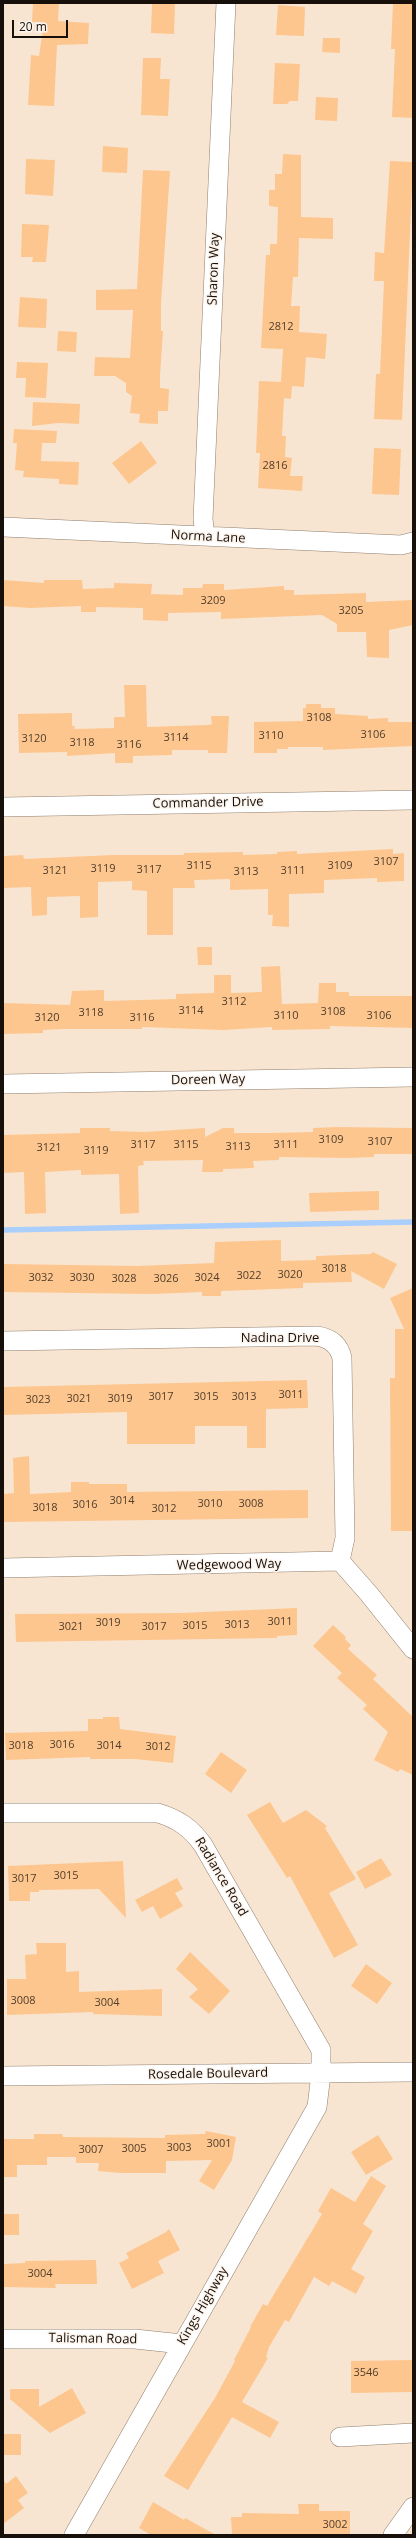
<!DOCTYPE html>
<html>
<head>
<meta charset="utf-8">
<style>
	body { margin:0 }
	#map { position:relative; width:416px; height:2538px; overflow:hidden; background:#f8e5d1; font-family:"Open Sans",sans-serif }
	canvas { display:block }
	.frame { position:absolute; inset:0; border:4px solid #17100a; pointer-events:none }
	.scale { position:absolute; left:12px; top:20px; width:56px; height:18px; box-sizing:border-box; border:2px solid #17100a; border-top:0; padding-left:5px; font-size:12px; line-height:14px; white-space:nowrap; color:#17100a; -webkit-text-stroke:3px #fcf4ec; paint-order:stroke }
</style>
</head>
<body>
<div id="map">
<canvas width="416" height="2538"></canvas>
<div class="frame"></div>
<div class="scale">20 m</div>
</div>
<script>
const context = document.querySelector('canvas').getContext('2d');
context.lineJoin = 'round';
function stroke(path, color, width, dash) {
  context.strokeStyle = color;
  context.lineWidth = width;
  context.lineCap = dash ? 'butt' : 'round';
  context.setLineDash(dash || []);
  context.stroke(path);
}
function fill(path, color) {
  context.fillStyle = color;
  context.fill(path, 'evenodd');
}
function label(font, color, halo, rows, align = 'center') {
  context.font = font + ' "Open Sans",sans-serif';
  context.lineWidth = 3;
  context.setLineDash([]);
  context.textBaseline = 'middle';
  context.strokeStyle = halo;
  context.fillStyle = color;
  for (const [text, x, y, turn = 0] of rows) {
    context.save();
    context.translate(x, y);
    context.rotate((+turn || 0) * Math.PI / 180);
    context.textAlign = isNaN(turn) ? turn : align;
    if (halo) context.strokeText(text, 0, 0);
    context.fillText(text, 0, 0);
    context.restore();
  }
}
stroke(new Path2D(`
	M3,1230l410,-8`), '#aacffd', 5.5);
fill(new Path2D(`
	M33,3h26l-1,18 31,2 -1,21 -31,1 -3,61 -26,-1 3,-50 8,1 5,-34h-12z
	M152,3h23l-1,31 -23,-1z
	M393,3h20v115l-21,-1 3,-68h-4z
	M278,5l27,2 -1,29 -28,-1z
	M323,38h17v15l-18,-1z
	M143,58h18l-1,21h10l-2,37 -27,-1z
	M275,63l25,1 -2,37h-8l-3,3h-14z
	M316,97l22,1 -1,23 -22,-1z
	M103,146l25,2 -1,25 -25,-1z
	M283,154l18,1v62l32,1v21l-34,-1 -1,39h-5l-2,29h9l-1,26 28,2 -2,25 -19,-2 -2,30 -12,-1 -1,13 -7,-1 -2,38h4l-1,21 7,1 -2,18h13l-1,15 -44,-3 2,-35h-4l3,-72 22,1 2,-33 -22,-1 5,-93h4v-11h7l1,-37 -9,-1v-16h6v-16h7z
	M26,159l29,1 -2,36 -28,-2z
	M390,161l23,1 -11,258 -28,-1 2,-45h4l4,-93h-10l1,-29 9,1z
	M143,170l27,1 -9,132v28h2l-3,44v13l9,1 -1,22h-10v13l-19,-1 1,-9 -10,-1 2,-17 -6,-4v-9l-11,-7h-21l1,-19 35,1 3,-48h-37v-20l41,-1z
	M22,224l27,1 -3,37h-14l1,-5h-12z
	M20,297l27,2 -1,29 -28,-1z
	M58,331l19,1 -1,20 -19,-1z
	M17,362l31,1 -2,35 -21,-1 1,-19h-10z
	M33,402l47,2 -1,20 -21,-1 -26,3z
	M14,429l43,2 -1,12h-14l-1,18 38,1 -1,23 -19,-1v-5l-36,-2 1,-6 -9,-1 2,-27h-4z
	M141,441l16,22 -28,21 -17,-21z
	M374,448l27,1 -2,46 -27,-1z
	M3,580l41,3v-3h38l1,9 31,-1v-5l38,1 -1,10 32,1v-7h19l1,-4h21v6l60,-4v4h10v5l72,-2v9l47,-2v25l-24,5v28l-22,-1 -1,-25h-29v-8l-15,-9 -101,4v-7l-53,1v8l-25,-1v-12l-47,-1v5h-15v-6l-51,2 -27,-2z
	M124,685h22l1,42 61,-2 4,-1 -1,-8h18l-2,37h-19v-3h-36v5l-39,1v7h-18v-10l-48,3v-4l-48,1 -1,-39 54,-1v13h3l-1,3 40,-1v-11h11z
	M306,704h15v4h14v6l33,2v3l20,-1v4h25v24l-90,4v-3h-35v2h-11v4h-23v-31l49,-1v-13h3z
	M393,849v5l11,-1v28l-27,1v-4l-53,2v13l-35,1v33l-17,-1 1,-11h-5v-26l-38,1v-11l-36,1 1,8h-22v47h-26v-44l-15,-1v-9l-34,1v35l-18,1v-22l-33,1v18l-15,1 -1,-29 -28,1v-32l20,-1 1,4 89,-4h71v-2l59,-1v3l34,-1v-2l20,-1v3z
	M197,947h15v18h-14z
	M280,966l2,38 36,-1 1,-20h17v9h13v4h64v32l-83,-2v3l-58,1v-3l-49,3 -81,-3v2h-79l-20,1v3l-40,1v-31l67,2 2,-14 32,-1v11l72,-2v-5l38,-1v-18h17v18l31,-1 -1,-25z
	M338,1127l75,1v26h-39v3l-25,1 -70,-1v3l-26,1 1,7 -31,1v3h-21l1,-12 -60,1 1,4 -6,1 1,47 -19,1 -1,-40 -38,1v-5l-36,2 1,41 -21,1 -1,-42 -21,1v-38l77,-2v-5h30v3l35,1 60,-4v9l18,-9h11v5h36l43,-1v-4z
	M379,1191v19l-69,2 -1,-19z
	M281,1240v21l35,-1v-4l55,-2 2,-2 24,12 -13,25 -33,-18 1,11 -49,1v5l-82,3v5h-19v-4l-50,2 -149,-2v-28l134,2 77,-3 1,-21z
	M413,1288v243h-22l-1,-153h5v-49h9l-14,-31z
	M307,1380l1,28 -42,1v39h-19v-22h-52v18h-68v-32l-124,3v-28z
	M29,1456l1,38 41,-2v-10h18v2h38v8l181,-2v28l-305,4v-28l11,-1 -1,-35z
	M297,1608v27l-20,1v2l-261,4 -1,-28 166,-1z
	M333,1625l13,12 -1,2 6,6 -3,4 29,26 -4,4 40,38v58l-13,-6 -2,3 -24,-12 14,-28 -25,-23 4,-4 -30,-27 5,-5 -29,-27z
	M103,1717h16l1,12 56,7 -3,27 -38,-4h-45v-2l-84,3 -1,-27 83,-2v-12h15z
	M221,1752l26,18 -16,23 -26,-19z
	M270,1802l13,21 23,-13 21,16 -2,2 31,51 -27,14 29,52 -24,13 -44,-82 -3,2 -40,-63z
	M381,1858l11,17 -27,14 -9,-17z
	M123,1861l3,57 -27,-29 -60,1v2h-9v9h-21l-1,-35z
	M177,1878l6,11 -8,4 8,13 -23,13 -7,-13 -11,6 -7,-12z
	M36,1943h30v29l13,-1v21l83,-3v27l-69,-2v-2l-86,3v-36h19l-1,-24 12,-1z
	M190,1952l40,39 -21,23 -20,-17 9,-8 -22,-20z
	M366,1964l26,19 -15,21 -26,-18z
	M206,2131l30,6 -4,23 -18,30 -15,-9 13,-21 -46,1v12h-46l-22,-2 1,-8h-23v-6h-29v8h-30v12h-14v-38h31v-5h28l1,3 102,1v-3l40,-1z
	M378,2135l15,24 -27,16 -15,-23z
	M371,2176l15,10 -23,38 10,7 -22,38 14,8 -9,17 -24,-13 -3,5 -15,-9 -25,45 -4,-2 -16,27 -3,10 2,1 -26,44 37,20 -9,16 -38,-21 -44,73 -24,-14 51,-78 20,-37 -1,-1 17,-33h-1l13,-23 4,2 55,-92 -4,-3 13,-23 24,14z
	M3,2214h16v21h-16z
	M169,2229l11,21 -22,11 6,12 -32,16 -13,-26 10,-5 -3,-5 40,-21z
	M96,2260l1,24h-42l1,4 -53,-1v-23l22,-1v-2z
	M413,2360v32l-62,1v-32z
	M72,2388l14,25 -36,20 -40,-34v-10h29v18z
	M3,2434h18v21h-18z
	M16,2476l12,17 -10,7 6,8 -21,16v-45l3,5z
	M153,2502l31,18 1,-2 31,17h-65l-12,-7z
	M298,2504h21v7h31v24h-118l-1,-18h11v-4l57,1z`), '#fdc68e');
const minor = new Path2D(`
	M3,527l398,18 12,-3
	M205,536l-2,-17 23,-516
	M3,807l410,-7
	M3,1084l410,-7
	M3,1341l314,-5c13,2 22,9 25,22l3,180 -5,23
	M340,1561l29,33 44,55
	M3,1568l337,-7
	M3,1813h155c20,6 33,15 45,32l118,205v24l-4,33 -243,428
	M3,2076l410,-4
	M3,2339h132l47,5
	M340,2437l73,-4
	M393,2535l20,-28`);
stroke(minor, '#8f7e6c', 20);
stroke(minor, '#fff', 19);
label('11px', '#503e2b', null, [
	["2812",281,327],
	["2816",275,466],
	["3209",213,601],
	["3205",351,611],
	["3108",319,718],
	["3106",373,735],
	["3110",271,736],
	["3114",176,738],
	["3120",34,739],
	["3118",82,743],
	["3116",129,745],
	["3107",386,862],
	["3115",199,866],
	["3109",340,866],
	["3119",103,869],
	["3117",149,870],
	["3121",55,871],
	["3111",293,871],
	["3113",246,872],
	["3112",234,1002],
	["3114",191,1011],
	["3108",333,1012],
	["3118",91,1013],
	["3110",286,1016],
	["3106",379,1016],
	["3120",47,1018],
	["3116",142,1018],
	["3109",331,1140],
	["3107",380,1142],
	["3117",143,1145],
	["3115",186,1145],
	["3111",286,1145],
	["3113",238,1147],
	["3121",49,1148],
	["3119",96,1151],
	["3018",334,1269],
	["3020",290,1275],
	["3022",249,1276],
	["3032",41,1278],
	["3030",82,1278],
	["3024",207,1278],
	["3028",124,1279],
	["3026",166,1279],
	["3011",291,1395],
	["3017",161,1397],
	["3015",206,1397],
	["3013",244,1397],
	["3021",79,1399],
	["3019",120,1399],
	["3023",38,1400],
	["3014",122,1501],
	["3010",210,1504],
	["3008",251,1504],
	["3016",85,1505],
	["3018",45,1508],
	["3012",164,1509],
	["3011",280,1622],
	["3019",108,1623],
	["3013",237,1625],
	["3015",195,1626],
	["3021",71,1627],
	["3017",154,1627],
	["3016",62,1745],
	["3018",21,1746],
	["3014",109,1746],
	["3012",158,1747],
	["3015",66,1876],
	["3017",24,1879],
	["3008",23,2001],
	["3004",107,2003],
	["3001",219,2144],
	["3003",179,2148],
	["3005",134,2149],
	["3007",91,2150],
	["3004",40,2274],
	["3546",366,2373],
	["3002",335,2525]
]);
label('13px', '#17100a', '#fcf4ec', [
	["Sharon Way",214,269,-88],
	["Norma Lane",208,537,3],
	["Commander Drive",208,803,-1],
	["Doreen Way",208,1080,-1],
	["Nadina Drive",280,1338],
	["Wedgewood Way",229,1565,-1],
	["Radiance Road",221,1877,59],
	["Rosedale Boulevard",208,2074,-1],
	["Kings Highway",203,2306,-60],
	["Talisman Road",93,2339,1]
]);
</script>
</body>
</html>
